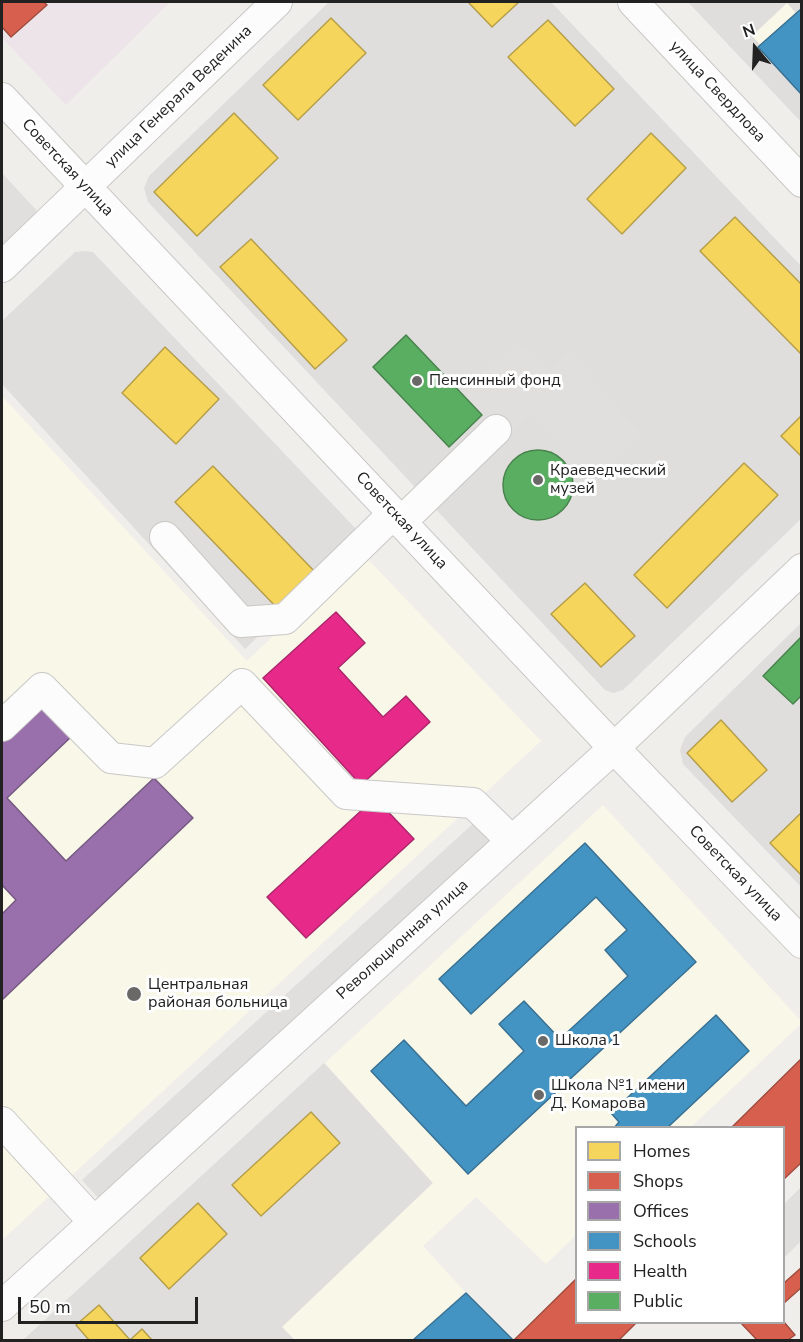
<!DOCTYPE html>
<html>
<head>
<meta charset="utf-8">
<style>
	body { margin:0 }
	#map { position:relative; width:803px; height:1342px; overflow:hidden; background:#f0eeeb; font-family:"Nunito Sans",sans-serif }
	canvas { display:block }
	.frame { position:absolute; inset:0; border:3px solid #222; pointer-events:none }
	.legend { position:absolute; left:575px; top:1126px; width:210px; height:198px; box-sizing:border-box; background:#fff; border:2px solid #a7a7a7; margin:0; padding:8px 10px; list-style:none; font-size:18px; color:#222 }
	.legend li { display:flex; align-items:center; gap:12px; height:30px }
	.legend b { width:30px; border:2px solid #a7a7a7 }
	.north { position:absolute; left:725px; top:18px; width:60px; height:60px; -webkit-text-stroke:4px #fff; paint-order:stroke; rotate:341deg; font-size:16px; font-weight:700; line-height:24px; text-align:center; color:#222 }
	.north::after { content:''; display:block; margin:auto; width:21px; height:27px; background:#222; clip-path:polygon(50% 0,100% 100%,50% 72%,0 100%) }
	.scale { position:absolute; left:18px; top:1297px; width:180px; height:27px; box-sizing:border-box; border:3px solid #222; border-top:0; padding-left:8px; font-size:18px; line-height:21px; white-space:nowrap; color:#222; -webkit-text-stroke:4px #fff; paint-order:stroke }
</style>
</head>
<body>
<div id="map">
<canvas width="803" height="1342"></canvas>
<div class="frame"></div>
<ul class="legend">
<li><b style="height:16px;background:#f6d55c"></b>Homes</li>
<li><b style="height:16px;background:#d6604d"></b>Shops</li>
<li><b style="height:16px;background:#9970ab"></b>Offices</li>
<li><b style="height:16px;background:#4393c3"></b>Schools</li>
<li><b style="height:16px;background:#e7298a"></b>Health</li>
<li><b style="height:16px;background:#5aae61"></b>Public</li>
</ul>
<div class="north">N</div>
<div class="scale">50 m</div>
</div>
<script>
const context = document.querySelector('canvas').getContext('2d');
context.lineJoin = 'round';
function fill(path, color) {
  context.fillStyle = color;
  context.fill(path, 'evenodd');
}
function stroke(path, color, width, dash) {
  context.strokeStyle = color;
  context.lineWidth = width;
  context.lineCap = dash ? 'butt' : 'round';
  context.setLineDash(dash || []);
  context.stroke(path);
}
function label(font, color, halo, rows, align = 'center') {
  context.font = font + ' "Nunito Sans",sans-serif';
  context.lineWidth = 6;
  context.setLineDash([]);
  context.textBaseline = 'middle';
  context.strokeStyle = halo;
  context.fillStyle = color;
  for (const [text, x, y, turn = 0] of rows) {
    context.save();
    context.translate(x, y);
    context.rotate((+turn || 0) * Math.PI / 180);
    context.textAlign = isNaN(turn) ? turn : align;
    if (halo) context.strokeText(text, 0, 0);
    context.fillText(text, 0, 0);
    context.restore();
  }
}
fill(new Path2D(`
	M329,2h222l250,264v253l-178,171 -10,3 -8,-3 -457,-488 -4,-14 5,-12z
	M688,2h113v120z
	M85,251l8,1 264,278 1,10 -113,109 -243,-265v-63l73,-69z
	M801,623v264l-118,-123 -3,-14 5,-13z
	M324,1063l109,120 -150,144 12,13h-272z`), '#dfdedc');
fill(new Path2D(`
	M2,2h168l-104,103 -64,-67z`), '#ede4e9');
fill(new Path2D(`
	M787,3l14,16v69l-49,-52z
	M2,396l245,265 114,-109 180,189 -539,499z
	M603,805l198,216v3l-110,103 -115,1v107l-30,29 -70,-67 -53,49 43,47 -53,47h-118l-13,-13 151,-144 -108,-120z`), '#f8f7e8');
fill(new Path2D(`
	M2,173l37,40 -37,34z
	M524,344l26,27 17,-17 76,79 -48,47 -63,-65 -26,25 -44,-46 32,-30 5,5z
	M476,821l17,19 -393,360 -18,-20z
	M801,1187v54l-17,17v-54z`), '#e0dfde');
const homes = new Path2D(`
	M468,2h51l-27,25z
	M331,18l35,35 -68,67 -35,-35z
	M548,20l66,69 -39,37 -67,-69z
	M234,113l44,45 -81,78 -43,-44z
	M651,133l35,35 -64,66 -35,-35z
	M735,217l67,68v70l-102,-104z
	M251,239l96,101 -32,29 -95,-102z
	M165,347l54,52 -43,45 -54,-51z
	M802,415v42l-21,-21z
	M744,463l34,32 -111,113 -33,-33z
	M213,466l104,108 -38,36 -104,-108z
	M585,583l50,53 -34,31 -50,-53z
	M721,720l46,50 -35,32 -45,-49z
	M802,812v64l-32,-33z
	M311,1112l29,31 -79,73 -29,-31z
	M198,1203l29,31 -58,55 -29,-31z
	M99,1305l31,35 12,-11 10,11h-63l-13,-15z`);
fill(homes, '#f6d55c');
stroke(homes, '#b69f4b', 1.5);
const shops = new Path2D(`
	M2,2h42l3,3 -36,32 -9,-10z
	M802,1058v104l-18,17v-51h-53z
	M802,1267v20l-18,16v-20z
	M576,1279v43h61l-18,18h-105z
	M740,1322h44l11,13 -7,5h-31z`);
fill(shops, '#d6604d');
stroke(shops, '#a04d40', 1.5);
const offices = new Path2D(`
	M41,704l31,32 -65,62 59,63 88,-83 39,40 -191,182v-86l14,-14 -14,-15v-144z`);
fill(offices, '#9970ab');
stroke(offices, '#755982', 1.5);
const schools = new Path2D(`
	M801,9l1,1v85l-44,-48z
	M585,843l111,119 -228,212 -97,-103 33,-31 62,66 58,-55 -25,-27 25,-23 36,38 68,-63 -23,-26 22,-20 -31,-33 -125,117 -32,-35z
	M716,1015l33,36 -82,77h-53l5,-6 -8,-9z
	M466,1293l47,47h-100z`);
fill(schools, '#4393c3');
stroke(schools, '#397193', 1.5);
const health = new Path2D(`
	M336,612l29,31 -27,25 45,49 23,-21 24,26 -69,63 -98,-107z
	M375,798l39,41 -108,99 -39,-41z`);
fill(health, '#e7298a');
stroke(health, '#ac276b', 1.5);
const public = new Path2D(`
	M406,335l76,80 -33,32 -76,-80z
	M503 485a35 35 0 1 1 70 0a35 35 0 1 1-70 0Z
	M802,636v59l-9,9 -30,-28z`);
fill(public, '#5aae61');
stroke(public, '#49844e', 1.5);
const minor = new Path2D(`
	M633,2l169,180
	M2,98l612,650 188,195
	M2,267l275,-265
	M401,522l95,-92
	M165,537l76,85 44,-3 108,-105
	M2,726l40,-38 69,70 44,5 87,-79 104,110 127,9 39,38
	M2,1122l92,100
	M2,1306l612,-558 188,-179`);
stroke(minor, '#c9c8c7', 32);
stroke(minor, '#fdfcfc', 30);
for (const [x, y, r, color] of [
	[417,381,6,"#6a6968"],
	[538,480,6,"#6a6968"],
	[134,994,8,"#6a6968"],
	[543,1041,6,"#6a6968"],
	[539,1095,6,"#6a6968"]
]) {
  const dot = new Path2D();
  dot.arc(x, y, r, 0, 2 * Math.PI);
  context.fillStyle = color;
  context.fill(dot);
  stroke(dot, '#fff', 2);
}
label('16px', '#222', '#fff', [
	["улица Свердлова",717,92,47],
	["улица Генерала Веденина",179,97,-44],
	["Советская улица",67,168,47],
	["Советская улица",401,521,47],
	["Советская улица",735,874,46],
	["Революционная улица",403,940,-42]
]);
label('16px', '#222', '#fff', [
	["Пенсинный фонд",429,381],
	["Краеведческий",550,471],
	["музей",550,489],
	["Центральная",148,985],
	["районая больница",148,1003],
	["Школа 1",555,1041],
	["Школа №1 имени",551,1086],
	["Д. Комарова",551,1104]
], 'left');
</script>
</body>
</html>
